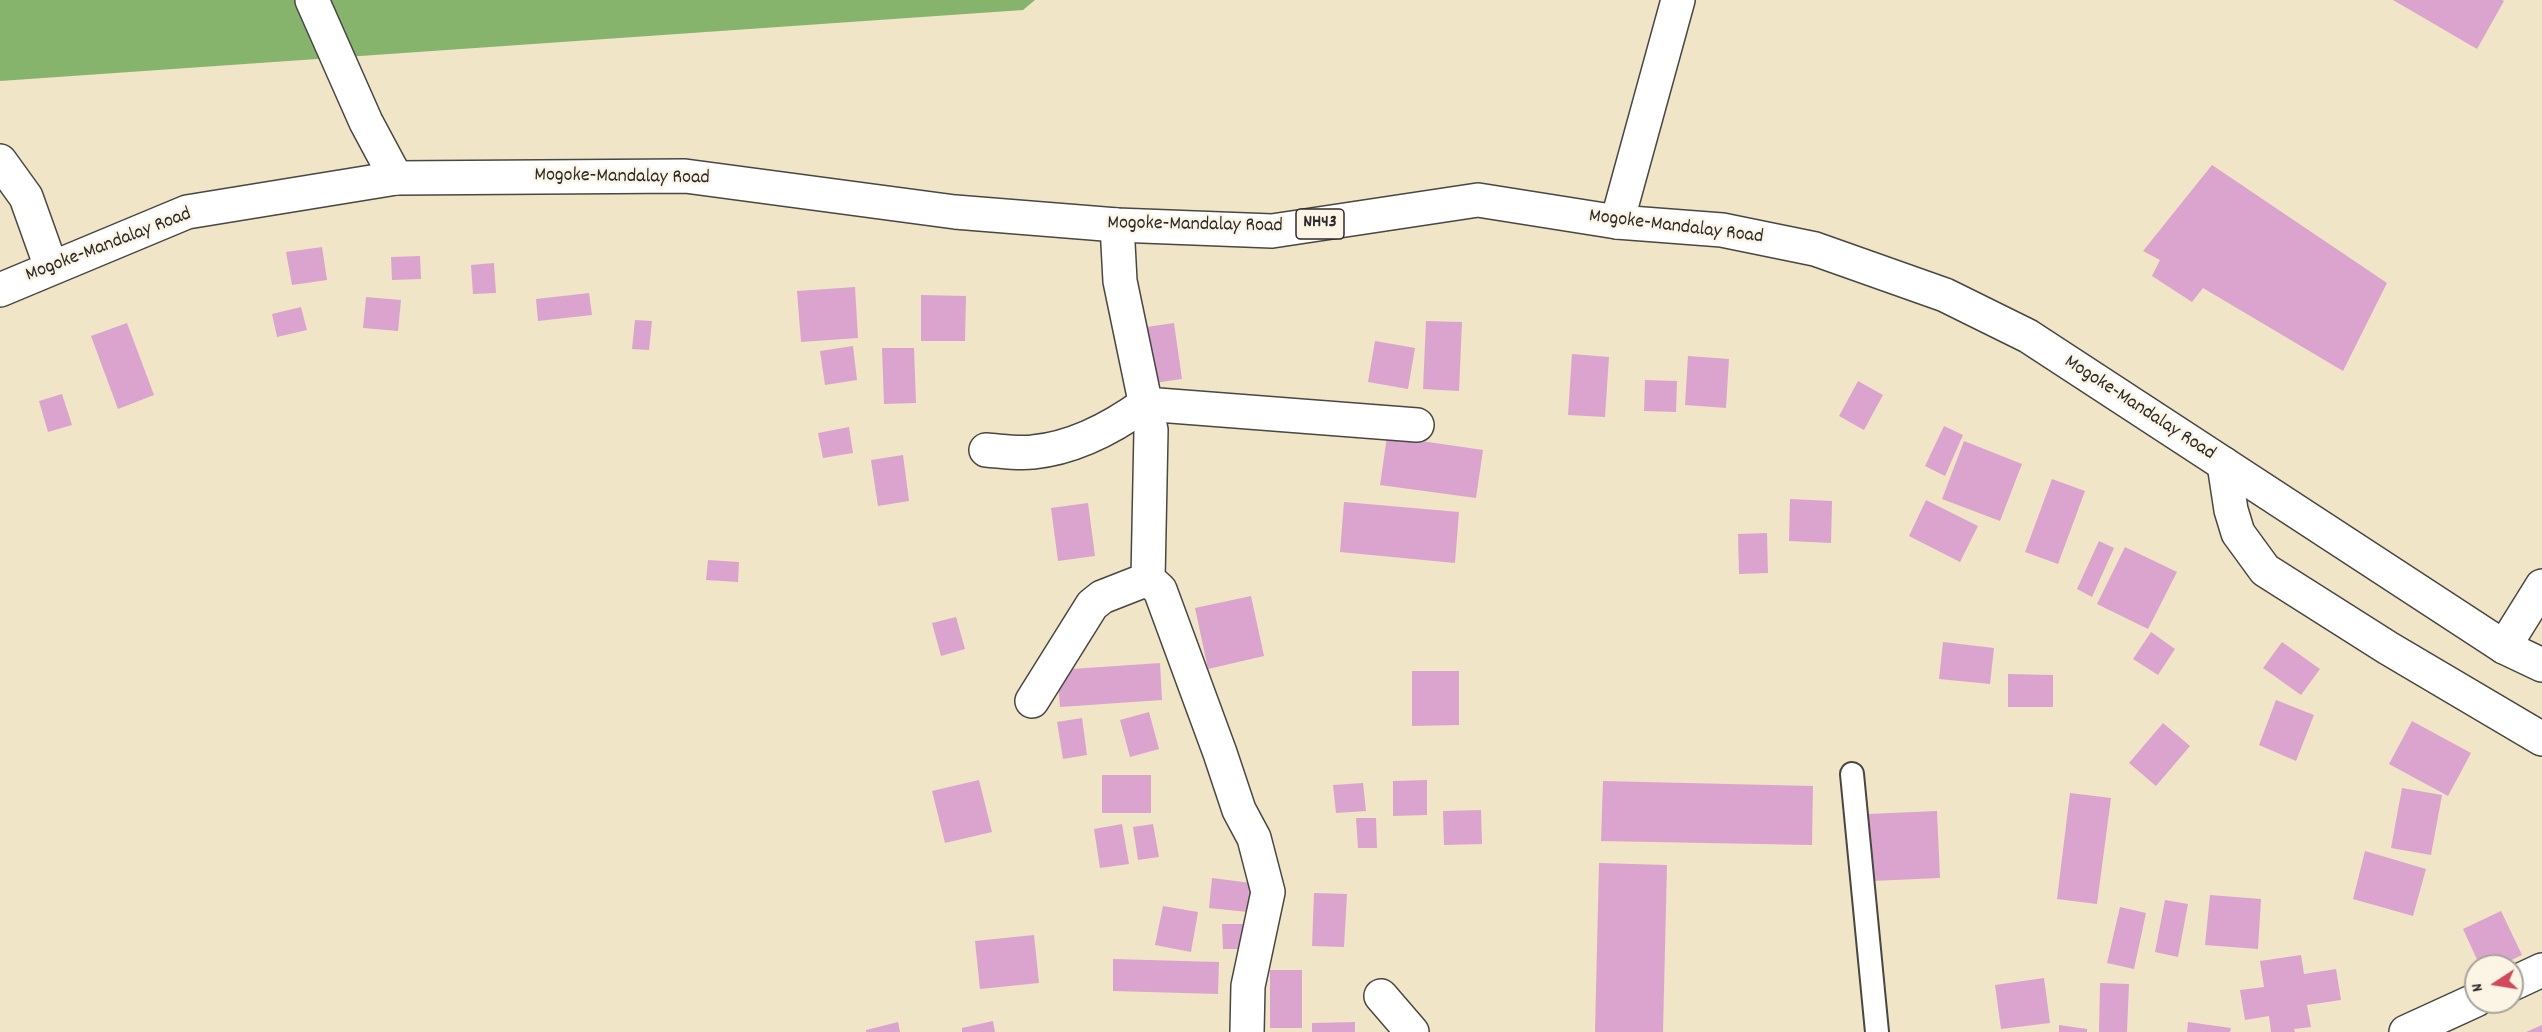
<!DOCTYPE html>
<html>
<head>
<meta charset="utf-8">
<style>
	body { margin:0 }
	#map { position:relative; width:2542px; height:1032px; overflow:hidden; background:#f0e5c7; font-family:Dekko,sans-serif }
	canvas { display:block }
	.north { position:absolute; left:2464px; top:954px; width:60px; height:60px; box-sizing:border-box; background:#fcf5e5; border:2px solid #a8a49b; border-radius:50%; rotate:258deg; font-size:16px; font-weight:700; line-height:24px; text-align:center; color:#2b2b2b }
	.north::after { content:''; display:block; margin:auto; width:21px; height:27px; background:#d1495b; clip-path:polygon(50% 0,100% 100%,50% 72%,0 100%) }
</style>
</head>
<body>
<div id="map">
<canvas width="2542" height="1032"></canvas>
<div class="north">N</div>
</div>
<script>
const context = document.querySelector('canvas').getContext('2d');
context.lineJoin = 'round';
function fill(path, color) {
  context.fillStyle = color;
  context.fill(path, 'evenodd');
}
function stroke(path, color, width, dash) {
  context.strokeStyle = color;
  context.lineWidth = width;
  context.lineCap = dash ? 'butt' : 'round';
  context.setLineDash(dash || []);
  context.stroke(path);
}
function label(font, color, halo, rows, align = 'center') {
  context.font = font + ' Dekko,sans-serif';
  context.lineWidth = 5;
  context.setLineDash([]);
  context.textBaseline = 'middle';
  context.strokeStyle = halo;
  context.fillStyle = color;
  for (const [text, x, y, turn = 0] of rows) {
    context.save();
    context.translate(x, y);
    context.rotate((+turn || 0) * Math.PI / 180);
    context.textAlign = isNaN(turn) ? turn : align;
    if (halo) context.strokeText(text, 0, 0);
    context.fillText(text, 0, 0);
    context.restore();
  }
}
fill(new Path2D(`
	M0,0h1035l-12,10 -1023,71z`), '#87b46c');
fill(new Path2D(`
	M2393,0h109l2,1 -27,48z
	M2212,165l175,118 -44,88 -140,-83 -11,14 -40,-26 8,-16 -17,-9z
	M322,247l5,33 -35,5 -6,-33z
	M420,256l1,23 -29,1 -1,-23z
	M494,263l2,30 -23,1 -2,-29z
	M855,287l3,51 -57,4 -4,-51z
	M589,293l3,22 -54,6 -2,-22z
	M921,295l45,1 -1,45h-44z
	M366,297l35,3 -3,31 -35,-3z
	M301,307l6,23 -30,7 -5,-23z
	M635,320l17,1 -3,29 -17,-1z
	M1426,321l36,1 -3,69 -36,-2z
	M127,323l27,72 -36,14 -27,-73z
	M1174,323l8,56 -35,5 -8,-56z
	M1375,341l40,7 -7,41 -40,-7z
	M853,346l4,34 -32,5 -5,-34z
	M882,348h32l2,55 -32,1z
	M1572,354l37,3 -4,60 -37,-2z
	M1688,356l41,3 -3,49 -41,-3z
	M1645,380l32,1 -1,31 -32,-1z
	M1858,381l25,14 -19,35 -25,-14z
	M62,394l10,31 -24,7 -9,-31z
	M1944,426l19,9 -18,41 -20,-10z
	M849,427l4,26 -30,5 -5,-25z
	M1387,436l96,14 -7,48 -96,-13z
	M1964,441l58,23 -22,57 -58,-22z
	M903,455l6,46 -31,5 -7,-46z
	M2052,479l33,12 -27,73 -33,-12z
	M1790,499l42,2 -1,42 -42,-2z
	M1926,500l52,26 -18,36 -51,-26z
	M1344,502l115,10 -4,51 -115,-11z
	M1088,503l7,53 -37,5 -7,-53z
	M1767,533l1,40 -29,1 -1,-40z
	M2099,541l15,7 -22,49 -15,-8z
	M2125,547l52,25 -29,57 -51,-25z
	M708,560l31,2 -1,20 -32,-2z
	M1251,596l13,60 -56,13 -13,-61z
	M956,617l9,32 -24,7 -9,-33z
	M2151,632l24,17 -17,26 -25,-16z
	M1943,642l51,6 -4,36 -51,-5z
	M2282,642l38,27 -19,26 -38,-27z
	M1160,663l2,37 -102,7 -3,-37z
	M1412,671h47v54l-47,1z
	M2008,674l45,1v32h-45z
	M2276,700l38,15 -18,46 -37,-16z
	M1149,712l10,37 -29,8 -10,-37z
	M1082,718l5,37 -24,4 -6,-37z
	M2412,721l59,32 -23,43 -59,-32z
	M2163,723l27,23 -34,40 -27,-23z
	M1102,775h49v38h-49z
	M979,780l13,52 -47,11 -13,-52z
	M1427,780v35l-34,1v-35z
	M1603,781l210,5 -1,59 -211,-4z
	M1363,783l3,28 -30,2 -3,-28z
	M2402,788l40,7 -11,60 -40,-7z
	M2070,793l41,5 -14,106 -40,-5z
	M1481,810l1,34 -38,1 -1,-34z
	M1937,811l3,67 -68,3 -4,-67z
	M1356,818h20l1,30h-19z
	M1122,824l7,40 -29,4 -6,-39z
	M1153,824l6,33 -21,3 -5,-33z
	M2365,851l61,18 -13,47 -60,-17z
	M1599,863l68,2 -4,167h-68z
	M1212,878l39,5 -3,29 -39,-4z
	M1314,893l33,1 -3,53 -32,-1z
	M2210,895l51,4 -3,50 -53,-4z
	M2165,900l23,4 -10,53 -23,-5z
	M1163,906l35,6 -7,40 -36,-7z
	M2120,907l26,6 -12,56 -27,-6z
	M2501,911l21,44 -23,11h-19l-17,-37z
	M1222,924h24l1,25h-24z
	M1034,935l5,48 -59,6 -5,-48z
	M2301,955l3,19 32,-5 5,31 -34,5 4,22 -17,2 1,3h-24l-2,-16 -24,4 -5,-30 24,-3 -4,-26z
	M1113,959l106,3 -1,32 -105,-3z
	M1270,970h32v58h-32z
	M2044,978l6,45 -49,6 -6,-44z
	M2100,983l29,1 -2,48h-28z
	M993,1021l2,11h-33v-4z
	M898,1022l2,10h-34v-2z
	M1355,1022v10h-43v-9z
	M2188,1022l43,6 -1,4h-43z
	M2059,1025l28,4v3h-28z
	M2542,1025v7h-16z`), '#dba4cf');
const service = new Path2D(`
	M1852,774l25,258`);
const minor = new Path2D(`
	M312,0l54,122 30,56
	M0,161l26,36 25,70
	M1617,222l61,-222
	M1117,225l3,56 31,149 -3,149 12,11 60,163 19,57 15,28 14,54 -20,94 -1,46
	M986,450c15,1 32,4 47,2 41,-4 79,-24 112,-48l272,21
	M2224,464l7,46 7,23 27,37 123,78 154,91
	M2504,647l38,-61
	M1032,701l60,-96 10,-8 46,-18
	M2512,984l30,-14
	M1381,996l31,36
	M2406,1032l70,-32`);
const trunk = new Path2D(`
	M0,290l187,-78 209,-34 289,-2 270,36 162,13 155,6 206,-31 139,22 105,8 93,19 130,46 83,41 476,311 38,18`);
stroke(service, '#494742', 26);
stroke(minor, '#494742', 36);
stroke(trunk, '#494742', 36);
stroke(service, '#fff', 22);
stroke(minor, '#fff', 33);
stroke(trunk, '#fff', 33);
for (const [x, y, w] of [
	[1320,224,48]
]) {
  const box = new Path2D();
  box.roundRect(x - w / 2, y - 15, w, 30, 4.5);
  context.fillStyle = '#fcf5e5';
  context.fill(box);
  stroke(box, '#2b2b2b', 1.5);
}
label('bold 18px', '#2b2b2b', null, [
	["NH43",1320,224]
]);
label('20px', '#2b2b2b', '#fcf5e5', [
	["Mogoke-Mandalay Road",622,178,1],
	["Mogoke-Mandalay Road",1195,226,1],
	["Mogoke-Mandalay Road",1676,228,7],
	["Mogoke-Mandalay Road",109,246,-21],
	["Mogoke-Mandalay Road",2139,409,33]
]);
</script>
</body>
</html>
